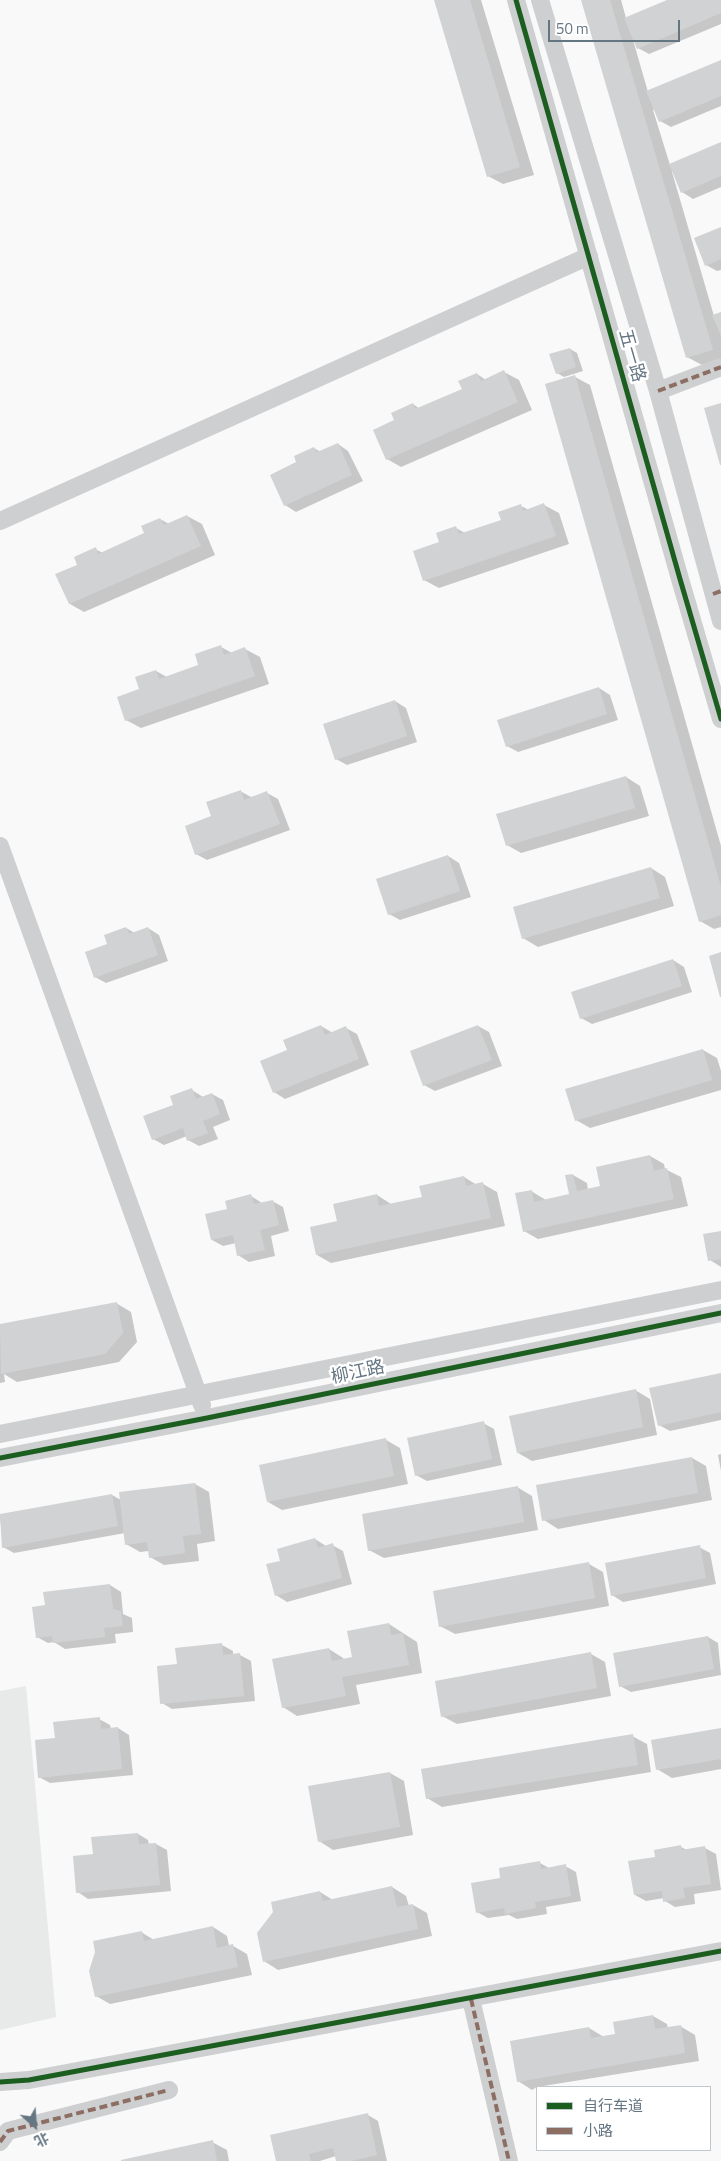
<!DOCTYPE html>
<html>
<head>
<meta charset="utf-8">
<style>
	body { margin:0 }
	#map { position:relative; width:721px; height:2161px; overflow:hidden; background:#f9f9f9; font-family:"Titillium Web","Noto Sans SC",sans-serif }
	canvas { display:block }
	.legend { position:absolute; left:536px; top:2086px; width:175px; height:65px; box-sizing:border-box; background:#fff; border:1px solid #c1c8cd; margin:0; padding:6px 9px; list-style:none; font-size:15px; color:#657683 }
	.legend li { display:flex; align-items:center; gap:10px; height:25px }
	.legend b { width:25px; border:1px solid #c1c8cd }
	.north { position:absolute; left:10px; top:2101px; width:50px; height:50px; -webkit-text-stroke:4px #fff; paint-order:stroke; rotate:154deg; font-size:14px; font-weight:700; line-height:20px; text-align:center; color:#657683 }
	.north::after { content:''; display:block; margin:auto; width:18px; height:22px; background:#657683; clip-path:polygon(50% 0,100% 100%,50% 72%,0 100%) }
	.scale { position:absolute; left:548px; top:20px; width:132px; height:22px; box-sizing:border-box; border:2px solid #657683; border-top:0; padding-left:6px; font-size:15px; line-height:18px; white-space:nowrap; color:#657683; -webkit-text-stroke:4px #fff; paint-order:stroke }
</style>
</head>
<body>
<div id="map">
<canvas width="721" height="2161"></canvas>
<ul class="legend">
<li><b style="height:6px;background:#1b5e20"></b>自行车道</li>
<li><b style="height:6px;background:#8d6e63"></b>小路</li>
</ul>
<div class="north">北</div>
<div class="scale">50 m</div>
</div>
<script>
const context = document.querySelector('canvas').getContext('2d');
context.lineJoin = 'round';
function fill(path, color) {
  context.fillStyle = color;
  context.fill(path, 'evenodd');
}
function stroke(path, color, width, dash) {
  context.strokeStyle = color;
  context.lineWidth = width;
  context.lineCap = dash ? 'butt' : 'round';
  context.setLineDash(dash || []);
  context.stroke(path);
}
function label(font, color, halo, rows, align = 'center') {
  context.font = font + ' "Titillium Web","Noto Sans SC",sans-serif';
  context.lineWidth = 5;
  context.setLineDash([]);
  context.textBaseline = 'middle';
  context.strokeStyle = halo;
  context.fillStyle = color;
  for (const [text, x, y, turn = 0] of rows) {
    context.save();
    context.translate(x, y);
    context.rotate((+turn || 0) * Math.PI / 180);
    context.textAlign = isNaN(turn) ? turn : align;
    if (halo) context.strokeText(text, 0, 0);
    context.fillText(text, 0, 0);
    context.restore();
  }
}
fill(new Path2D(`
	M26,1686l30,331 -56,13v-339z`), '#e8e9e9');
fill(new Path2D(`
	M435,0h46l53,175 -31,9 -15,-8z
	M582,0h39l5,18 44,-18h51v24l-72,30 -11,-6 -4,-8h-1l15,52 73,-31v45l-50,21 -11,-6 -5,-12 -2,1 17,55 51,-21v43l-28,12 -11,-7 -9,-21 -1,1 42,144 7,-3v47l-19,5 -15,-8z
	M721,228v42l-4,1 -11,-6z
	M570,349l7,4 6,18 -19,6 -7,-4z
	M504,372l15,8 13,30 -131,57 -14,-8 9,-38 17,-17 7,5 43,-19 14,-16 9,6z
	M575,377l15,8 131,461v81l-7,2 -14,-8z
	M338,444l10,7 15,30 -67,31 -11,-7 13,-42 16,-15 7,4z
	M544,505l15,8 10,31 -130,44 -15,-8 16,-37 16,-15 9,5 38,-12 18,-15 8,4z
	M187,516l15,8 13,31 -131,57 -14,-8 9,-39 16,-16 8,4 43,-19 14,-15 9,5z
	M221,647l11,6 13,-4 15,8 9,27 -128,44 -15,-8 15,-30 15,-19 11,6 33,-11z
	M599,688l11,7 8,25 -100,32 -11,-6z
	M395,701l11,7 11,34 -70,23 -11,-6z
	M626,777l14,9 9,30 -128,37 -14,-8z
	M240,791l11,6 16,-4 11,6 12,31 -83,30 -11,-6 17,-37z
	M448,856l11,7 12,34 -71,23 -11,-6z
	M651,868l14,9 9,29 -136,41 -15,-9z
	M126,928l9,5 13,-5 11,7 9,26 -62,22 -11,-6 14,-32z
	M673,960l11,7 8,25 -100,32 -11,-6z
	M321,1026l12,7 13,-5 11,6 12,31 -84,34 -11,-7 15,-42z
	M478,1026l11,6 13,34 -67,25 -11,-6z
	M703,1050l14,8 4,13v19l-131,38 -14,-8z
	M192,1090l11,7 9,-3 11,6 7,20 -17,7 5,12 -19,7 -11,-6 -1,-4 -23,9 -11,-6 22,-33z
	M650,1156l14,8 1,5 16,8 7,29 -150,33 -14,-8 7,-40 15,9 24,-5 3,-20 14,8 1,7 13,-3z
	M464,1177l13,8 6,-1 14,8 8,34 -174,37 -14,-8 21,-33 39,-27 14,9 32,-6z
	M251,1196l11,7 10,-2 11,6 6,24 -18,5 4,20 -26,6 -11,-7 -2,-12 -13,3 -11,-6 16,-30z
	M721,1232v35l-11,-7z
	M116,1303l15,9 6,30 -18,20 -102,20 -13,-8 1,8 -5,1v-58z
	M721,1374v46l-51,11 -11,-6z
	M635,1390l15,9 7,36 -125,26 -14,-8z
	M483,1423l11,6 8,36 -75,16 -11,-6z
	M386,1440l14,8 8,36 -126,26 -14,-8z
	M721,1454v17l-3,-16z
	M692,1458l14,8 6,34 -154,29 -14,-9z
	M195,1484l14,8 6,49 -18,3 2,17 -35,4 -14,-8 -1,-6 -9,1 -14,-8 -1,-11 -111,20 -11,-6 -3,-31 112,-21 9,5z
	M517,1487l15,9 6,34 -154,28 -15,-8z
	M315,1539l11,7 6,-1 11,6 9,33 -65,18 -11,-7z
	M699,1547l11,6 6,31 -93,18 -11,-7z
	M589,1564l14,8 6,34 -154,28 -15,-8z
	M110,1585l11,7 2,22 9,4 1,14 -18,2 1,9 -51,6 -11,-7 -6,1 -11,-6 9,-31z
	M389,1624l28,18 5,31 -66,12 4,19 -63,12 -14,-9 46,-58 14,9 1,2 9,-2z
	M708,1637l10,6 3,32 -90,17 -11,-6z
	M222,1645l11,6v4h7l11,6 4,40 -83,8 -10,-6 16,-38z
	M591,1654l14,8 6,34 -154,28 -15,-8z
	M99,1719l11,6 1,4 7,-1 11,7 4,40 -83,8 -11,-6z
	M721,1729v40l-49,9 -15,-9z
	M632,1736l15,8 4,28 -209,35 -15,-9z
	M390,1773l14,8 9,54 -80,15 -14,-9z
	M138,1834l10,6 1,5 7,-1 11,6 4,41 -83,8 -10,-7 16,-37z
	M681,1847l6,3 18,-2 11,6 5,36 -27,4 1,10 -20,3 -10,-6 -1,-3 -18,3 -11,-6 21,-37z
	M540,1863l9,5 16,-2 11,6 5,29 -35,6 1,7 -30,5 -8,-4 -21,3 -11,-6 25,-33z
	M392,1887l14,9 3,10 4,-1 14,8 5,23 -154,34 -14,-9 56,-69 13,8z
	M213,1927l14,9 2,10h4l14,8 5,21 -142,29 -14,-8 45,-64 13,8z
	M653,2016l14,8 1,5 12,-3 15,9 4,26 -162,26 -5,3 -14,-9 -7,-39 78,-14 15,9 13,-2z
	M368,2115l10,6 9,40h-50l-1,-5 -16,5h-43z
	M212,2142l15,8 2,11h-106z`), '#0003');
fill(new Path2D(`
	M434,0h36l50,167 -33,10z
	M581,0h29l103,350 -27,8z
	M667,0h54v13l-84,36 -13,-31z
	M721,60v36l-62,26 -13,-31z
	M721,142v34l-40,17 -12,-29z
	M721,227v32l-16,7 -11,-28z
	M721,312v24l-9,-21z
	M570,348l6,19 -20,7 -7,-20z
	M504,370l14,32 -132,58 -13,-30 21,-10 -3,-7 22,-10 2,6 47,-20 -4,-8 19,-8 4,8z
	M575,375l146,512v28l-22,7 -154,-538z
	M721,403v62h-1l-16,-57z
	M338,443l14,32 -68,31 -14,-31 26,-13 -2,-6 20,-9 3,5z
	M544,503l12,33 -133,45 -10,-30 26,-9 -3,-9 20,-7 3,8 42,-14 -3,-8 23,-8 2,7z
	M187,515l14,31 -132,58 -14,-30 22,-9 -3,-8 22,-10 2,7 46,-21 -3,-7 19,-8 4,7z
	M221,645l3,10 21,-8 10,29 -130,45 -8,-24 22,-8 -4,-12 21,-7 3,9 39,-14 -3,-11z
	M599,687l8,27 -101,33 -9,-27z
	M395,700l12,36 -72,24 -12,-36z
	M626,776l9,32 -129,38 -10,-32z
	M241,790l3,10 23,-9 13,33 -85,31 -10,-29 26,-10 -5,-14z
	M448,855l12,36 -72,24 -12,-36z
	M651,867l9,31 -138,41 -9,-32z
	M126,927l3,7 19,-7 10,28 -64,23 -9,-26 22,-8 -3,-9z
	M721,952v45h-1l-11,-41z
	M673,959l9,27 -102,33 -9,-27z
	M321,1025l4,10 21,-9 13,33 -86,34 -13,-32 27,-11 -4,-10z
	M478,1025l14,35 -69,26 -13,-35z
	M703,1049l9,31 -137,41 -10,-32z
	M192,1088l4,11 16,-6 8,21 -17,7 5,12 -21,8 -4,-13 -31,12 -9,-24 30,-11 -3,-9z
	M650,1155l4,16 13,-3 7,31 -151,33 -8,-39 17,-3 2,12 35,-8 -4,-19 8,-1 4,17 23,-5 -4,-19z
	M464,1176l2,10 17,-4 8,36 -175,37 -6,-28 27,-6 -4,-17 44,-10 2,12 43,-9 -3,-11z
	M251,1194l3,10 19,-4 6,25 -19,5 5,20 -28,6 -4,-21 -22,5 -6,-26 22,-5 -2,-8z
	M721,1231v28l-13,2 -5,-27z
	M117,1302l6,31 -18,21 -104,20 -1,-50z
	M721,1373v39l-63,14 -9,-38z
	M636,1389l7,38 -126,26 -8,-37z
	M484,1421l8,38 -77,17 -8,-38z
	M386,1438l8,38 -127,26 -8,-37z
	M692,1457l6,36 -156,28 -6,-36z
	M195,1483l6,51 -18,2 2,17 -36,5 -2,-16 -22,3 -6,-53z
	M518,1486l6,36 -156,29 -6,-37z
	M112,1494l6,32 -116,22 -2,-34z
	M315,1538l3,10 15,-5 9,35 -67,18 -9,-32 14,-3 -3,-12z
	M700,1545l6,33 -95,18 -6,-33z
	M589,1562l6,36 -156,29 -6,-36z
	M110,1584l3,25 8,2 2,15 -19,2 1,9 -52,6 -1,-7 -16,2 -4,-31 13,-2 -2,-13z
	M389,1623l2,12 12,-2 6,32 -67,12 4,19 -64,12 -10,-49 57,-11 3,13 20,-4 -5,-26z
	M708,1636l6,33 -95,18 -6,-34z
	M222,1643l1,12 17,-2 4,43 -84,8 -3,-38 20,-2 -2,-16z
	M591,1652l6,36 -156,29 -6,-36z
	M100,1717l1,12 17,-2 4,42 -84,9 -3,-38 20,-2 -2,-16z
	M721,1728v31l-65,11 -5,-30z
	M633,1734l5,31 -212,34 -5,-30z
	M390,1772l10,55 -82,15 -10,-56z
	M138,1833l1,11 17,-1 4,42 -84,8 -3,-37 20,-2 -2,-17z
	M681,1845l1,5 23,-4 6,38 -28,4 2,10 -22,4 -1,-11 -28,4 -6,-34 27,-4 -1,-7z
	M540,1861l1,8 25,-5 5,32 -36,6 1,6 -31,6 -1,-6 -28,5 -5,-30 29,-5 -1,-10z
	M392,1886l5,21 16,-3 5,25 -155,33 -6,-29 16,-21 -2,-10 49,-11 3,10z
	M213,1926l4,22 16,-4 5,23 -143,30 -6,-26 6,-19 -2,-11 49,-10 2,10z
	M653,2015l2,14 26,-4 4,28 -168,29 -7,-41 79,-14 2,11 24,-4 -2,-12z
	M368,2113l9,42 -26,6h-15l-3,-13 -24,6 2,7h-35l-6,-26z
	M213,2140l4,21h-96v-1z`), '#d0d2d3');
stroke(new Path2D(`
	M516,0l164,579 41,140
	M540,0l118,391 63,230
	M658,391l63,-24
	M0,521l589,-265
	M0,846l202,559
	M0,1434l721,-144
	M0,1458l207,-40 514,-105
	M471,1999l38,162
	M0,2082l29,-2 692,-129
	M0,2142l8,-11 161,-41`), '#cecfd0', 18);
stroke(new Path2D(`
	M658,391l63,-24
	M713,594l8,-3
	M471,1999l38,162
	M0,2142l8,-11 161,-41`), '#8d6e63', 4, [8, 4]);
stroke(new Path2D(`
	M516,0l164,579 41,140
	M0,1458l207,-40 514,-105
	M0,2082l29,-2 692,-129`), '#1b5e20', 5);
label('18px', '#657683', '#fff', [
	["五一路",631,356,74],
	["柳江路",358,1373,-12]
]);
</script>
</body>
</html>
